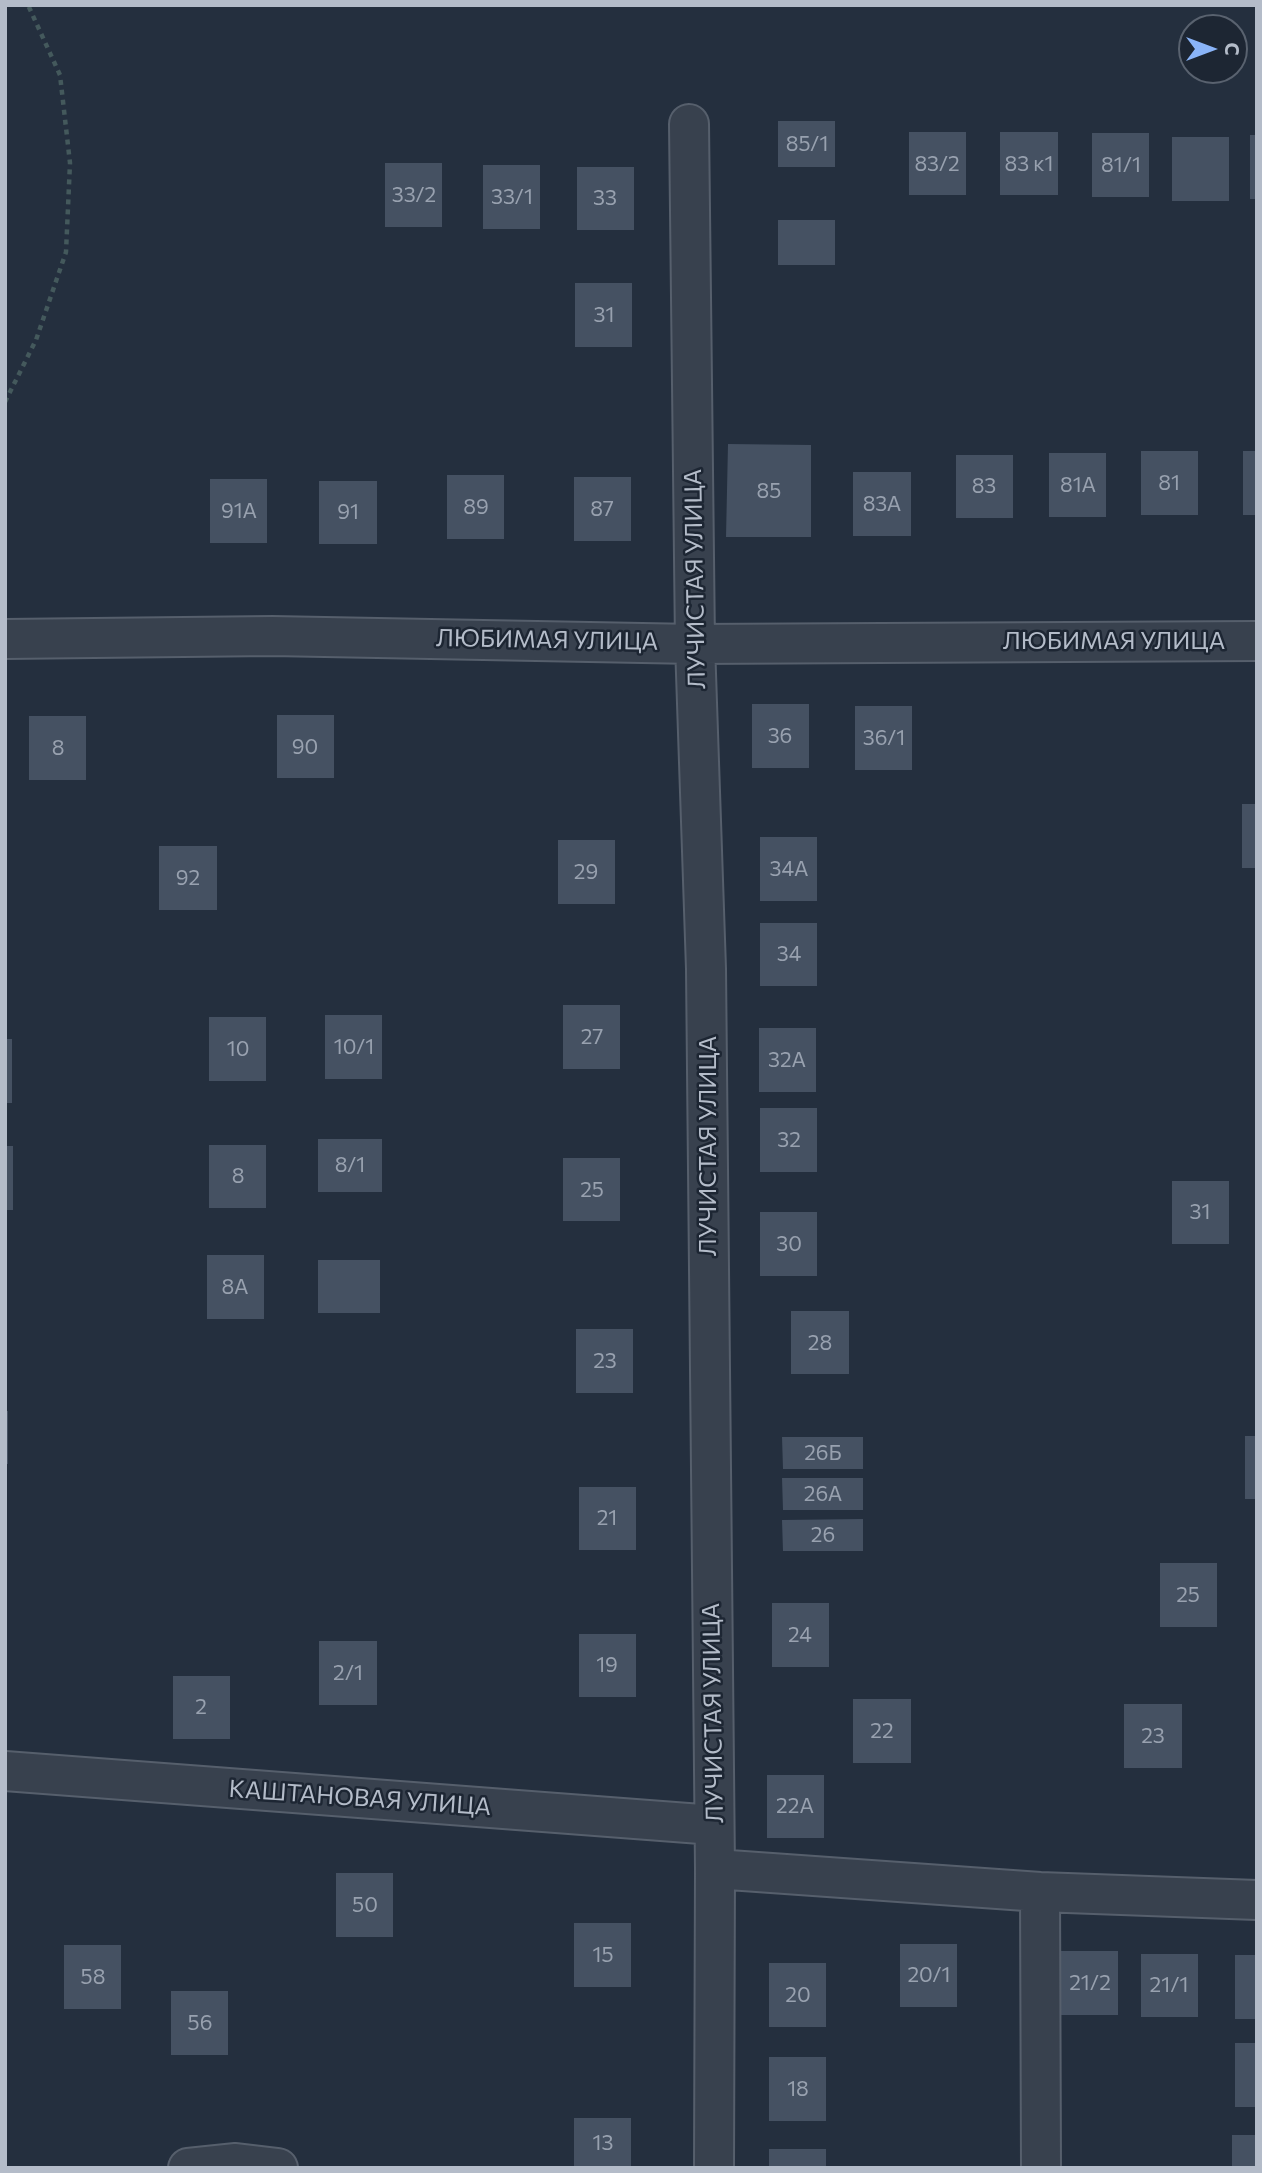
<!DOCTYPE html>
<html>
<head>
<meta charset="utf-8">
<style>
	body { margin:0 }
	#map { position:relative; width:1262px; height:2173px; overflow:hidden; background:#242f3e; font-family:Commissioner,sans-serif }
	canvas { display:block }
	.frame { position:absolute; inset:0; border:7px solid #b4bcc9; pointer-events:none }
	.north { position:absolute; left:1178px; top:14px; width:70px; height:70px; box-sizing:border-box; background:#1d2633; border:2px solid #59626f; border-radius:50%; rotate:90deg; font-size:19px; font-weight:700; line-height:28px; text-align:center; color:#b4bcc9 }
	.north::after { content:''; display:block; margin:auto; width:24px; height:32px; background:#8ab4f8; clip-path:polygon(50% 0,100% 100%,50% 72%,0 100%) }
</style>
</head>
<body>
<div id="map">
<canvas width="1262" height="2173"></canvas>
<div class="frame"></div>
<div class="north">С</div>
</div>
<script>
const context = document.querySelector('canvas').getContext('2d');
context.lineJoin = 'round';
function fill(path, color) {
  context.fillStyle = color;
  context.fill(path, 'evenodd');
}
function stroke(path, color, width, dash) {
  context.strokeStyle = color;
  context.lineWidth = width;
  context.lineCap = dash ? 'butt' : 'round';
  context.setLineDash(dash || []);
  context.stroke(path);
}
function label(font, color, halo, rows, align = 'center') {
  context.font = font + ' Commissioner,sans-serif';
  context.lineWidth = 5;
  context.setLineDash([]);
  context.textBaseline = 'middle';
  context.strokeStyle = halo;
  context.fillStyle = color;
  for (const [text, x, y, turn = 0] of rows) {
    context.save();
    context.translate(x, y);
    context.rotate((+turn || 0) * Math.PI / 180);
    context.textAlign = isNaN(turn) ? turn : align;
    if (halo) context.strokeText(text, 0, 0);
    context.fillText(text, 0, 0);
    context.restore();
  }
}
fill(new Path2D(`
	M778,121h57v46h-57z
	M909,132h57v63h-57z
	M1000,132h58v63h-58z
	M1092,133h57v64h-57z
	M1250,135h7v64h-7z
	M1172,137h57v64h-57z
	M385,163h57v64h-57z
	M483,165h57v64h-57z
	M577,167h57v63h-57z
	M778,220h57v45h-57z
	M575,283h57v64h-57z
	M728,444l83,1v92h-85z
	M1141,451h57v64h-57z
	M1243,451h14v64h-14z
	M1049,453h57v64h-57z
	M956,455h57v63h-57z
	M853,472h58v64h-58z
	M447,475h57v64h-57z
	M574,477h57v64h-57z
	M210,479h57v64h-57z
	M319,481h58v63h-58z
	M752,704h57v64h-57z
	M855,706h57v64h-57z
	M277,715h57v63h-57z
	M29,716h57v64h-57z
	M1242,804h15v64h-15z
	M760,837h57v64h-57z
	M558,840h57v64h-57z
	M159,846h58v64h-58z
	M760,923h57v63h-57z
	M563,1005h57v64h-57z
	M325,1015h57v64h-57z
	M209,1017h57v64h-57z
	M759,1028h57v64h-57z
	M5,1039h7v64h-7z
	M760,1108h57v64h-57z
	M318,1139h64v53h-64z
	M209,1145h57v63h-57z
	M5,1146h8v64h-8z
	M563,1158h57v63h-57z
	M1172,1181h57v63h-57z
	M760,1212h57v64h-57z
	M207,1255h57v64h-57z
	M318,1260h62v53h-62z
	M791,1311h58v63h-58z
	M576,1329h57v64h-57z
	M5,1411h3v53h-3z
	M1245,1436h12v63h-12z
	M782,1437h81v32h-80z
	M782,1478h81v32h-80z
	M579,1487h57v63h-57z
	M863,1519v32h-80l-1,-31z
	M1160,1563h57v64h-57z
	M772,1603h57v64h-57z
	M579,1634h57v63h-57z
	M319,1641h58v64h-58z
	M173,1676h57v63h-57z
	M853,1699h58v64h-58z
	M1124,1704h58v64h-58z
	M767,1775h57v63h-57z
	M336,1873h57v64h-57z
	M574,1923h57v64h-57z
	M900,1944h57v63h-57z
	M64,1945h57v64h-57z
	M1061,1951h57v64h-57z
	M1141,1954h57v63h-57z
	M1235,1955h22v64h-22z
	M769,1963h57v64h-57z
	M171,1991h57v64h-57z
	M1235,2043h22v64h-22z
	M769,2057h57v64h-57z
	M574,2118h57v50h-57z
	M1232,2135h25v33h-25z
	M769,2149h57v19h-57z`), '#455162');
const street = new Path2D(`
	M689,124l6,520 11,325 9,900 -1,299
	M5,639l267,-3 423,8 562,-3
	M5,1771l709,54
	M715,1869l325,23 217,8
	M1040,1892l1,276
	M188,2168l48,-5 42,5`);
stroke(street, '#565f6c', 42);
stroke(new Path2D(`
	M5,402l31,-62 30,-88 4,-89 -10,-88 -32,-70`), '#44595c', 4.5, [5, 5]);
stroke(street, '#38414e', 38);
label('21px', '#98a1af', null, [
	["85/1",807,144],
	["83/2",937,164],
	["83 к1",1029,164],
	["81/1",1121,165],
	["33/2",414,195],
	["33/1",512,197],
	["33",605,198],
	["31",604,315],
	["81",1169,483],
	["81А",1078,485],
	["83",984,486],
	["85",769,491],
	["83А",882,504],
	["89",476,507],
	["87",602,509],
	["91А",239,511],
	["91",348,512],
	["36",780,736],
	["36/1",884,738],
	["90",305,747],
	["8",58,748],
	["34А",789,869],
	["29",586,872],
	["92",188,878],
	["34",789,954],
	["27",592,1037],
	["10/1",354,1047],
	["10",238,1049],
	["32А",787,1060],
	["32",789,1140],
	["8/1",350,1165],
	["8",238,1176],
	["25",592,1190],
	["31",1200,1212],
	["30",789,1244],
	["8А",235,1287],
	["28",820,1343],
	["23",605,1361],
	["26Б",823,1453],
	["26А",823,1494],
	["21",607,1518],
	["26",823,1535],
	["25",1188,1595],
	["24",800,1635],
	["19",607,1665],
	["2/1",348,1673],
	["2",201,1707],
	["22",882,1731],
	["23",1153,1736],
	["22А",795,1806],
	["50",365,1905],
	["15",603,1955],
	["20/1",929,1975],
	["58",93,1977],
	["21/2",1090,1983],
	["21/1",1169,1985],
	["20",798,1995],
	["56",200,2023],
	["18",798,2089],
	["13",603,2143]
]);
label('24px', '#b4bcc9', '#1d2633', [
	["ЛУЧИСТАЯ УЛИЦА",695,579,-91],
	["ЛЮБИМАЯ УЛИЦА",547,640,1],
	["ЛЮБИМАЯ УЛИЦА",1114,641],
	["ЛУЧИСТАЯ УЛИЦА",708,1146,-90],
	["ЛУЧИСТАЯ УЛИЦА",713,1713,-91],
	["КАШТАНОВАЯ УЛИЦА",360,1798,4]
]);
</script>
</body>
</html>
